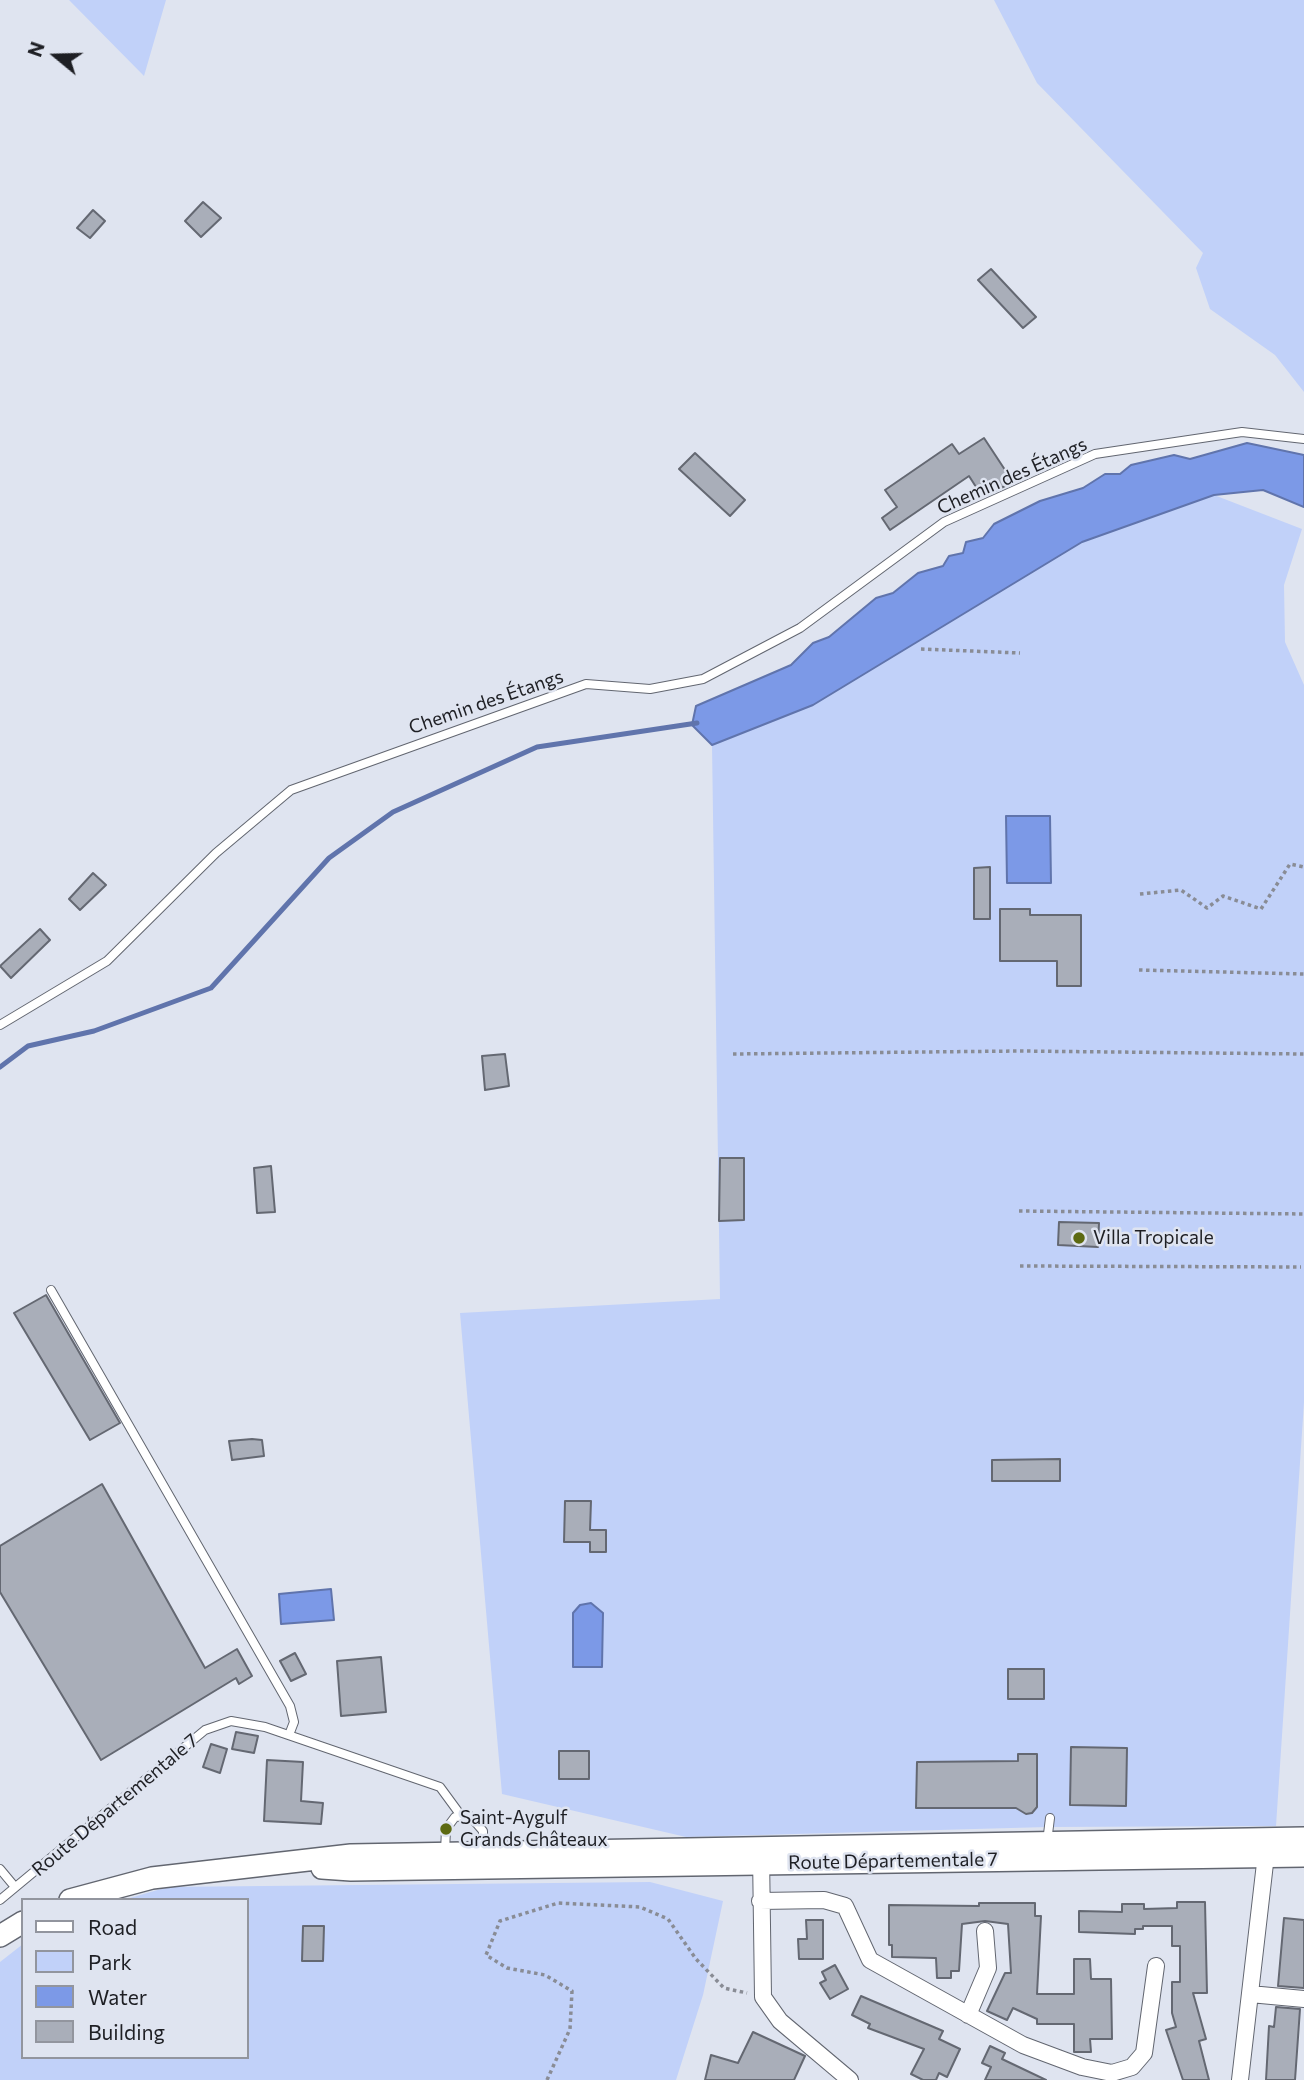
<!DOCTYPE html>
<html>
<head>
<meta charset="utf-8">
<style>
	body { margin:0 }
	#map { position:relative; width:1304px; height:2080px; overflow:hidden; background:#dfe4f0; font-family:Commissioner,sans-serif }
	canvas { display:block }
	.legend { position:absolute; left:21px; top:1898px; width:228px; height:161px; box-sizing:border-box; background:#dfe4f0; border:2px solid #92959e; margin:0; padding:9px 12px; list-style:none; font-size:21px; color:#1e1f24 }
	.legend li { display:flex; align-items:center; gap:14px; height:35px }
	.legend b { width:35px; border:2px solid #92959e }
	.north { position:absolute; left:21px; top:21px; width:70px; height:70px; -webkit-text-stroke:5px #dfe4f0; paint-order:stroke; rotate:289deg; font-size:19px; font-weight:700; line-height:28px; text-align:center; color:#1e1f24 }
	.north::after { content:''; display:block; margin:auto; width:24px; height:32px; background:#1e1f24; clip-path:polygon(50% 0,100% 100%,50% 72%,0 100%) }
</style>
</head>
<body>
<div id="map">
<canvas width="1304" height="2080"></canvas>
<ul class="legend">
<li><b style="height:9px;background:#fff"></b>Road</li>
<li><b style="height:19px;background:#c1d1f9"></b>Park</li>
<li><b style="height:19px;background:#7c99e7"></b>Water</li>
<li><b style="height:19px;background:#a9aeb9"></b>Building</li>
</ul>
<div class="north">N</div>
</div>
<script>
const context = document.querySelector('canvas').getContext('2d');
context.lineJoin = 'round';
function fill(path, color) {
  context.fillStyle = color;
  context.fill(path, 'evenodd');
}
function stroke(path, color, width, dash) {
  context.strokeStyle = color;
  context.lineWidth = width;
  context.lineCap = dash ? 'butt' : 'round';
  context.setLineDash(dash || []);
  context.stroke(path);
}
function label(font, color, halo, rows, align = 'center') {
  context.font = font + ' Commissioner,sans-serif';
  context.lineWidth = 5;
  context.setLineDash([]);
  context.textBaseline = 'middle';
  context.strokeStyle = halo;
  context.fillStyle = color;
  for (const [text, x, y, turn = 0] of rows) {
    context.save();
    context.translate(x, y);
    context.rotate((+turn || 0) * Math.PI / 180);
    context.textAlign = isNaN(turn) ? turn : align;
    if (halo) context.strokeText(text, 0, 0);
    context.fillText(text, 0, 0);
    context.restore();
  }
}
fill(new Path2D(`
	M69,0h97l-22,76z
	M994,0h310v392l-29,-37 -65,-46 -14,-41 7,-15 -166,-170z
	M1214,495l88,34 -18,56 1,57 19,43v717l-28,424 -229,1 -361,10 -184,-43 -42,-481 260,-14 -8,-554 101,-40 269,-163z
	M650,1882l73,19 -20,94 -27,85h-676v-118l23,-18v113h224v-157h-124l45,-13z`), '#c1d1f9');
const water = new Path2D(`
	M1247,443l57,12v52l-41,-17 -49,5 -132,47 -269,163 -101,40 -20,-20 4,-19 95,-41 22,-22 16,-6 47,-39 17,-5 25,-20 25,-7 6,-10 14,-3 3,-11 17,-4 11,-14 46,-23 43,-13 22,-14h15l11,-9 43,-10 16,4z
	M1006,816h44l1,67h-44z
	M331,1589l3,31 -53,4 -2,-30z
	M591,1603l12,10 -1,54h-29v-54l7,-8z`);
fill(water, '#7c99e7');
stroke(water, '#6074ac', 2);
stroke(new Path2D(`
	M0,1067l28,-21 66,-15 117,-43 118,-130 64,-46 144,-65 160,-24`), '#6074ac', 5);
const building = new Path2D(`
	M203,202l18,16 -20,19 -16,-16z
	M93,210l12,11 -15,17 -13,-10z
	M991,269l45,48 -13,11 -45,-48z
	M984,438l29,44 -18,9h-13l-4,-1 -9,-14 -79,54 -8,-12 15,-11 -12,-17 67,-46 7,10z
	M695,453l50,47 -15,16 -51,-47z
	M990,867v52h-16v-51z
	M93,873l13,12 -26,25 -11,-11z
	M1000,909h30v6h51v71h-24v-25h-57z
	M40,929l10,11 -39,38 -11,-12z
	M505,1054l4,32 -24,4 -3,-34z
	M720,1158h24v62l-25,1z
	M271,1166l4,46 -18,1 -3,-45z
	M1059,1222l40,1 -1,24 -40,-2z
	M46,1295l74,128 -30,17 -76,-127z
	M252,1439l10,1 2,16 -32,4 -3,-19z
	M1060,1459v22h-68v-21z
	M102,1484l103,184 32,-19 15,27 -13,8 -3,-6 -135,82 -101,-168v-46z
	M565,1501h26l-1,29h16v22h-16v-10h-26z
	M295,1653l11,21 -15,7 -11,-20z
	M381,1657l5,55 -45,4 -4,-55z
	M1008,1669h36v30h-36z
	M236,1732l22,4 -4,17 -22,-4z
	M211,1744l16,5 -7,24 -17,-6z
	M1071,1747l56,1 -1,58 -56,-1z
	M559,1751h30v28h-30z
	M1018,1754h19v53l-5,6 -6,1 -10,-6h-100l1,-46 101,-1z
	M267,1760l36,2 -2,39 22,2 -2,21 -57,-3z
	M1177,1902h28l2,91h-14l13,46 -7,2 10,39h-26l-17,-50 10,-3 -4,-14v-31h8v-36h-8v-20h-29v3h-8v5l-56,-2v-21l43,1v-8h22v5l33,-1z
	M979,1903h56v13h6l-4,78h37v-35h16l1,20h20l1,60h-22l1,13h-17v-28h-37v-5l-24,-11 -6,12 -20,-9 18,-38h6l-3,-49 -23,-3 -23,3 -3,47h-8v7h-14l-1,-20 -44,-1v-12h-3v-40l90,1z
	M1284,1918l20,2v68l-26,-2z
	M806,1920h17v39h-24l-1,-20h9z
	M303,1926h21l-1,35h-21z
	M835,1965l13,24 -18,10 -10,-16 6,-3 -4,-8z
	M861,1996l82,35 -4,8 21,10 -13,28 -8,-4 -3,7h-13l-12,-6 13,-25 -56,-21 2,-4 -18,-9z
	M1276,2007l24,2 -5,71h-29l3,-54 5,1z
	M753,2032l52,24 -11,24h-89l6,-25 27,8z
	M990,2046l15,7 -3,6 44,21h-61l6,-13 -9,-4z`);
fill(building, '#a9aeb9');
stroke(building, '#646872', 2);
const service = new Path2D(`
	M0,1025l107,-64 109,-108 75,-63 295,-106 64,5 53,-10 97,-51 144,-106 151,-68 147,-22 62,7
	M51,1290l239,416 4,16 -5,13
	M1047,1842l3,-24
	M445,1852l1,-23 9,-12 15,-1 13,15v19
	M0,1869l15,18
	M0,1900l205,-170 26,-9 34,6 175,60 22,30`);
const minor = new Path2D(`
	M761,1854l2,143 17,24 70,59
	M760,1901l64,-1 21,6 25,54 153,85 59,22 30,6 20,-6 12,-14 12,-87
	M1250,1994l54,5
	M968,2015l20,-47 -3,-37
	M1240,2080l27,-234`);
const secondary = new Path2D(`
	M322,1868l29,2 953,-14
	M70,1900l82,-22 199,-23 953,-17
	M0,1936l23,-14`);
stroke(service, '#626670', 10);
stroke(minor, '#626670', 18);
stroke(secondary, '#626670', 24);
stroke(new Path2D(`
	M921,649l99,4
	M1140,894l41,-4 26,18 16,-12 38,13 29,-45 14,3
	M1139,970l165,4
	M733,1054l286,-3 285,3
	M1019,1211l285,3
	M1020,1266l281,1
	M547,2080l23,-51 2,-38 -27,-16 -38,-7 -21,-13 14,-34 58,-18 82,4 28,12 28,40 28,29 23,5`), '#898c95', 3.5, [3.5, 3.5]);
stroke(service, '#fff', 8);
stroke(minor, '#fff', 16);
stroke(secondary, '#fff', 21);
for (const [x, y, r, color] of [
	[1079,1238,7,"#5d6a12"],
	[446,1829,7,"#5d6a12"]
]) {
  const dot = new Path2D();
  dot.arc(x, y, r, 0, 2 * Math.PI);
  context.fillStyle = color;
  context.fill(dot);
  stroke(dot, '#dfe4f0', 2.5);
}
label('19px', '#1e1f24', '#dfe4f0', [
	["Chemin des Étangs",1012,476,-24],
	["Chemin des Étangs",486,702,-19],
	["Route Départementale 7",115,1805,-40],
	["Route Départementale 7",893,1861,-1]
]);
label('19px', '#1e1f24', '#dfe4f0', [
	["Villa Tropicale",1093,1238],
	["Saint-Aygulf",460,1818],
	["Grands Châteaux",460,1840]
], 'left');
</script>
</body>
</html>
